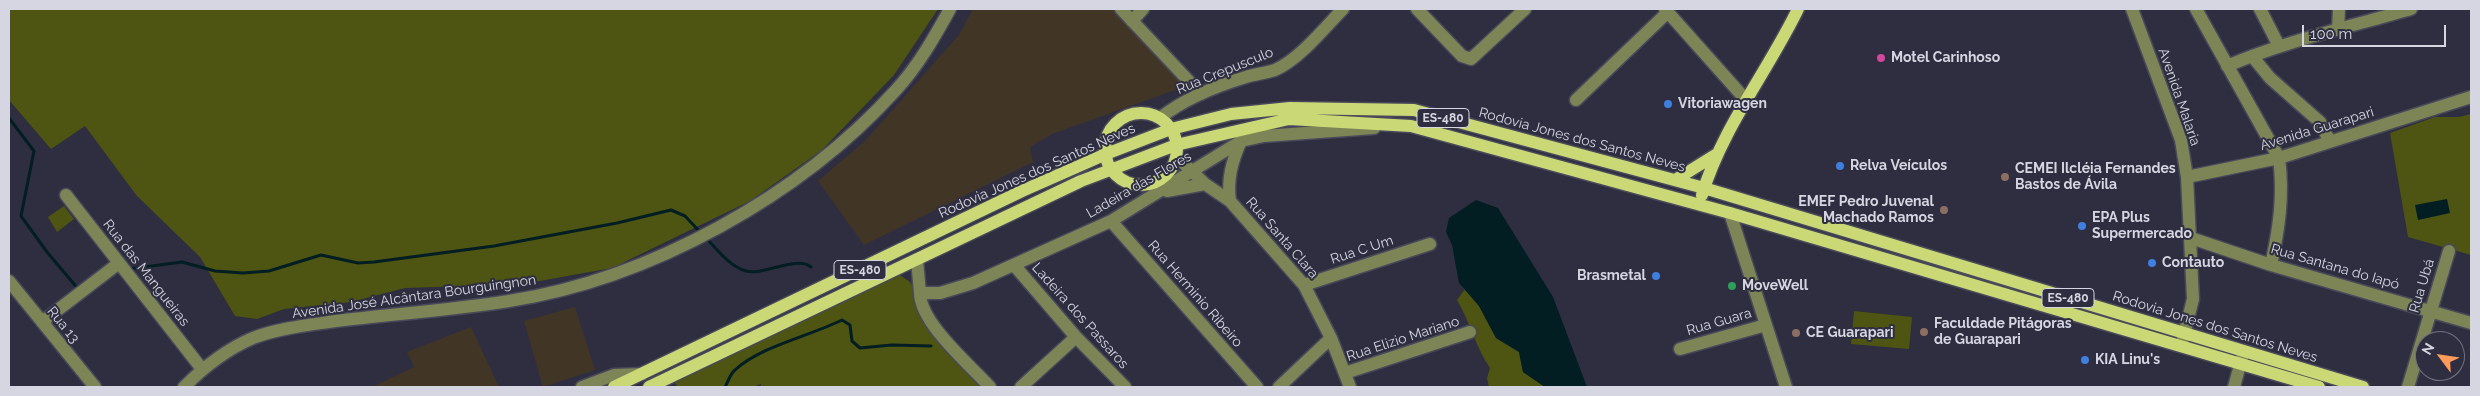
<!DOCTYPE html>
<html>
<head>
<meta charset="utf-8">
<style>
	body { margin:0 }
	#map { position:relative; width:2480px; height:396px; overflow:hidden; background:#2e2e40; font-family:Raleway,sans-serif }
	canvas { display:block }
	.frame { position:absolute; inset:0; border:10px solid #d5d6e2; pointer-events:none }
	.north { position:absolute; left:2415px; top:331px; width:50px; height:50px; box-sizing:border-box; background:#2e2e40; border:1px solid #717181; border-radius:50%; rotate:301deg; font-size:14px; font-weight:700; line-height:20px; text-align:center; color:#d5d6e2 }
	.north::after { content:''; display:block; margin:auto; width:18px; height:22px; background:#ff9b5a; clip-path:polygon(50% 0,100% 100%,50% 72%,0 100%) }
	.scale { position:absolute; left:2302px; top:25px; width:144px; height:22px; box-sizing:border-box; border:2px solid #d5d6e2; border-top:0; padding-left:6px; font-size:15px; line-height:18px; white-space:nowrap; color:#d5d6e2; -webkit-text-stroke:4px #2e2e40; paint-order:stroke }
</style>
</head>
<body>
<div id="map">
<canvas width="2480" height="396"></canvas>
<div class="frame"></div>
<div class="north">N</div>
<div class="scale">100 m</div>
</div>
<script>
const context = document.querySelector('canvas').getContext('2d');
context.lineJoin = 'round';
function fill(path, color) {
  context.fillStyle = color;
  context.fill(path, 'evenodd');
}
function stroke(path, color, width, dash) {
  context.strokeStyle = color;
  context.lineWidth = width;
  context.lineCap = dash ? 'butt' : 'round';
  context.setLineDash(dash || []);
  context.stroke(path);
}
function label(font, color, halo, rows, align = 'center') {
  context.font = font + ' Raleway,sans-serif';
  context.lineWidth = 4;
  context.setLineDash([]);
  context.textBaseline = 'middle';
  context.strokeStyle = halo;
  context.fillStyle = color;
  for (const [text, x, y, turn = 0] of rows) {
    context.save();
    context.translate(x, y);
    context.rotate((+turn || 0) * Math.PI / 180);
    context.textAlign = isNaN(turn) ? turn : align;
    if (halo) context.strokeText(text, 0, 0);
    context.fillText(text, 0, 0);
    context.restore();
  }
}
fill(new Path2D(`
	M973,9h154l68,74 -143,51 -22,13 3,15 -169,83 -46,-64 47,-40 94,-106z
	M575,307l20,63 -52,17 -19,-66z
	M471,327l28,60h-127l42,-20 -7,-15z`), '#413626');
fill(new Path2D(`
	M9,9h929l-44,66 -72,75 -72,51 -138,67 -89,16 -118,4 -54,14 -67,7 -27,10 -22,-3 -35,-59 -63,-61 -52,-70 -34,23 -42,-49z
	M2471,114v141l-63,-18 -18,-104 45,-16h24z
	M64,206l10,13 -17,13 -9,-15z
	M900,275l10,7 46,75 27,30h-222v-3l-8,3h-75l-4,-5z
	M1465,289l14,17 17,32 23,14 4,20 22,15h-56l-2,-9 3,-10c-14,-20 -20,-46 -33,-68z
	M1854,311l58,6 -3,32 -58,-5z`), '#4e5412');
fill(new Path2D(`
	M2447,199l3,14 -32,7 -3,-15z
	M1476,200l22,8 55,89 34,90h-42l-22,-15 -4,-20 -23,-14 -17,-32 -20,-23 -7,-38 -6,-13 3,-14z`), '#021e22');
stroke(new Path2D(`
	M9,118l25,33 -13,65 26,36 32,38
	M706,238c11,11 24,29 40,33 18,5 50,-16 65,-4
	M129,269l53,-7 33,9 28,2 26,-2 52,-16 37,8 16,-1 120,-16 123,-23 54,-13 14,6 16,17
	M725,387c3,-5 5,-13 10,-17 26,-24 75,-34 107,-50l8,5 2,16 8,7 32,-3 39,1`), '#021e22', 3);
const minor = new Path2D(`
	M1121,9l80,85
	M1417,9l45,47 9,3 54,-50
	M1665,9l81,91
	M2132,9l49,131 6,37 6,122 -11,44
	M2196,9l83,149c5,37 0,71 -8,107
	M2260,9l19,37
	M1132,21l11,-12
	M2338,30l1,-21
	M2252,56l18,22 50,44 10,20
	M2227,66c59,-25 122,-39 184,-57
	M1576,100l92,-88
	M1160,118c24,-19 56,-32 86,-41 9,-3 20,-4 29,-7 25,-11 50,-43 68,-61
	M1176,156l29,28 25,17 74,84 27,53 19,49
	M2187,177l92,-19 192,-61
	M1167,191l38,-7
	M66,195l136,174
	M1230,201c-3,-22 2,-40 11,-60
	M1730,213l56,174
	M1111,221l146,166
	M2191,238l80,27 200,58
	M917,260l3,33h20l33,-10 138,-62 130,-80 23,-5 110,-8
	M1014,265l62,72 49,50
	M9,281l86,106
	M1304,285l126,-41
	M920,293c0,30 50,72 70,94
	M42,322l77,-59
	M1680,349l86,-24
	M1345,373l125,-41
	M184,387c19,-19 43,-38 69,-49 26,-10 56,-13 83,-17 58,-7 116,-11 173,-20 141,-22 291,-105 387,-211 22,-24 38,-52 54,-81
	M582,387l32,-12 28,-1
	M1021,387l55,-50
	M1279,387l52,-49
	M2234,387l9,-33
	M2408,387l41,-136`);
const major = new Path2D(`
	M1105 149a36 36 0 1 1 72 0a36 36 0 1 1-72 0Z
	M1675,180l42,-26
	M1702,195c20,-67 66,-124 96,-186
	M614,387l408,-196 84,-37 65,-25 60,-15 59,-6 124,2 290,78 659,199
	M649,387l432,-206 95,-36 113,-26 122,7 319,87 589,174`);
stroke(minor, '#49495a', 15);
stroke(major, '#49495a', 15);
stroke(minor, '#7d8456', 12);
stroke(major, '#cad875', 12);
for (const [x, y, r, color] of [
	[1881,58,5,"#d1479c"],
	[1668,104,5,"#3f7fe0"],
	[1840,166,5,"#3f7fe0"],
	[2005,177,5,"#8d6e63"],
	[1944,210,5,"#8d6e63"],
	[2082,226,5,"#3f7fe0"],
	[2152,263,5,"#3f7fe0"],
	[1656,276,5,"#3f7fe0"],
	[1732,286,5,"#2e9e5b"],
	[1924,332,5,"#8d6e63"],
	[1796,333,5,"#8d6e63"],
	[2085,360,5,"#3f7fe0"]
]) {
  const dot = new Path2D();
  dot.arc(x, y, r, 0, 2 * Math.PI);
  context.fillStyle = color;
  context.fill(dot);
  stroke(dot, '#2e2e40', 2);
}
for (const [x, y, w] of [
	[1443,118,52],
	[860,270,52],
	[2068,298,52]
]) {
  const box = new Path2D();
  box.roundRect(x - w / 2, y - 9.5, w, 19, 4);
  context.fillStyle = '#2e2e40';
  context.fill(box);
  stroke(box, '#d5d6e2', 1);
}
label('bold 12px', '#d5d6e2', null, [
	["ES-480",1443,118],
	["ES-480",860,270],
	["ES-480",2068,298]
]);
label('bold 14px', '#d5d6e2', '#2e2e40', [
	["Motel Carinhoso",1891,58],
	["Vitoriawagen",1678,104],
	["Relva Veículos",1850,166],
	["CEMEI Ilcléia Fernandes",2015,169],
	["Bastos de Ávila",2015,185],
	["EMEF Pedro Juvenal",1934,202,"right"],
	["Machado Ramos",1934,218,"right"],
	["EPA Plus",2092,218],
	["Supermercado",2092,234],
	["Contauto",2162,263],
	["Brasmetal",1646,276,"right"],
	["MoveWell",1742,286],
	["Faculdade Pitágoras",1934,324],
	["de Guarapari",1934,340],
	["CE Guarapari",1806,333],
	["KIA Linu's",2095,360]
], 'left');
label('14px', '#d5d6e2', '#2e2e40', [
	["Rua Crepusculo",1225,71,-22],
	["Avenida Malaria",2179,97,71],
	["Avenida Guarapari",2317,129,-17],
	["Rodovia Jones dos Santos Neves",1582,140,15],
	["Rodovia Jones dos Santos Neves",1037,171,-24],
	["Ladeira das Flores",1139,185,-30],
	["Rua Santa Clara",1282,238,49],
	["Rua C Um",1362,250,-18],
	["Rua Santana do Iapó",2335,267,16],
	["Rua das Mangueiras",146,273,52],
	["Rua Ubá",2422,286,-73],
	["Rua Herminio Ribeiro",1195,294,49],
	["Avenida José Alcântara Bourguingnon",414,297,-8],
	["Ladeira dos Passaros",1080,316,48],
	["Rua Guara",1719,322,-16],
	["Rua 13",63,325,51],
	["Rodovia Jones dos Santos Neves",2215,327,17],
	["Rua Elizio Mariano",1403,339,-18]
]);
</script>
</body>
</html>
